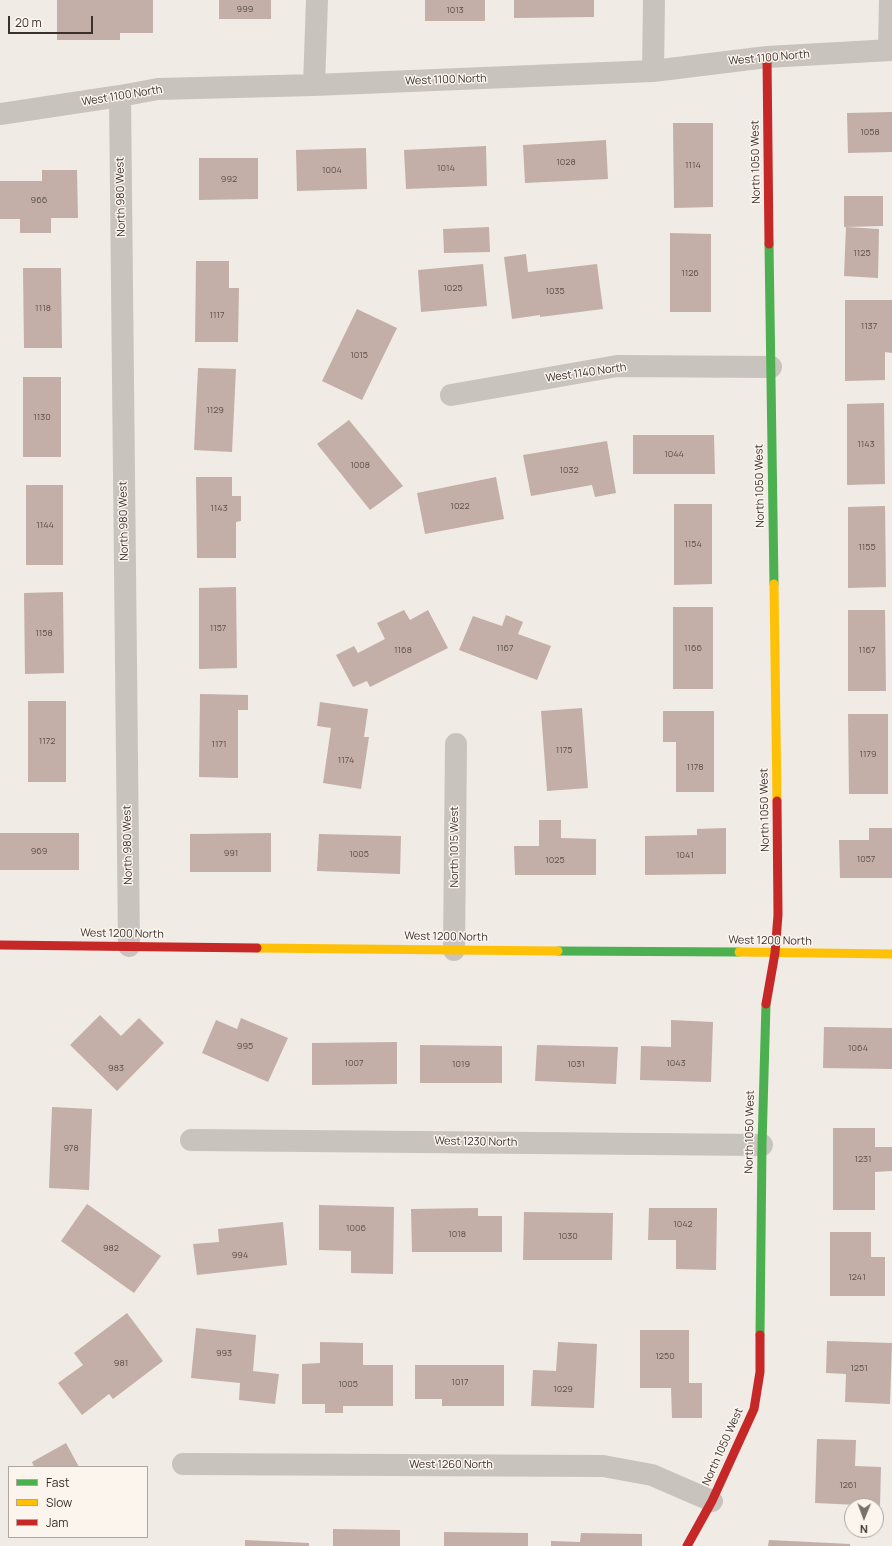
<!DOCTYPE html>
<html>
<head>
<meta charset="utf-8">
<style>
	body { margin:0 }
	#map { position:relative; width:892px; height:1546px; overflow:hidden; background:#f0ebe5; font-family:Manrope,sans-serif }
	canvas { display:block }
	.legend { position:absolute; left:8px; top:1466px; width:140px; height:72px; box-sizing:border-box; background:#fbf5ee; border:1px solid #aea6a0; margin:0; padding:5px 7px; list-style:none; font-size:12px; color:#3b302b }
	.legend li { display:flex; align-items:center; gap:8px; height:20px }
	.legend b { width:20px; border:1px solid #aea6a0 }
	.north { position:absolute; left:844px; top:1498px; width:40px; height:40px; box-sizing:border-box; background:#fbf5ee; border:1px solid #aea6a0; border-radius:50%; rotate:181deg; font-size:11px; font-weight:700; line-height:16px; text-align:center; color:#3b302b }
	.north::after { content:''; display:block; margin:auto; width:14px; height:18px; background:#7a716c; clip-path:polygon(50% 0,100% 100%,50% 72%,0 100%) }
	.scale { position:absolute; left:8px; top:16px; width:85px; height:18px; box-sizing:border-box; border:2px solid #3b302b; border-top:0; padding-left:5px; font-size:12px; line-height:14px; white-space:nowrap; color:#3b302b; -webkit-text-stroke:3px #fbf5ee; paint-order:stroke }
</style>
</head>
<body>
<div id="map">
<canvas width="892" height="1546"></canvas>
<ul class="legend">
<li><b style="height:5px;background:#4caf50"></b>Fast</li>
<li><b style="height:5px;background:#ffc107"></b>Slow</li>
<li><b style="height:5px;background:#c62828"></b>Jam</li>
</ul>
<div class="north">N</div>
<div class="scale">20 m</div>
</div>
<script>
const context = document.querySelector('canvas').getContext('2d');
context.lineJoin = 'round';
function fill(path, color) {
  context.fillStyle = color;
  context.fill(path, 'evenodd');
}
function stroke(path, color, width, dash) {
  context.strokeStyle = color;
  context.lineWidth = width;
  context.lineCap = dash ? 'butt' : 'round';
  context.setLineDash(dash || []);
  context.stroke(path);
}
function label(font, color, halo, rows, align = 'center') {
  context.font = font + ' Manrope,sans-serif';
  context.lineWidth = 3;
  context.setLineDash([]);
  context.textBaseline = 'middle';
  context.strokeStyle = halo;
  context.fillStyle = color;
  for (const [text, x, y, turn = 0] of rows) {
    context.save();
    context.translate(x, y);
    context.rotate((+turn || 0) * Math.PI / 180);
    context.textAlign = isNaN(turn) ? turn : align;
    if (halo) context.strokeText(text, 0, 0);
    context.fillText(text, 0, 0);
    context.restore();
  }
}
fill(new Path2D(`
	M57,0h96v33h-33v7h-63z
	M219,0h52v19h-52z
	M425,0h60v21h-60z
	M514,0h80v17l-80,1z
	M892,112v40l-44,1 -1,-40z
	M673,123h40v84l-39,1z
	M606,140l2,39 -83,4 -2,-38z
	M486,146l1,40 -81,3 -2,-39z
	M366,148l1,41 -70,2 -1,-41z
	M199,158h59v41l-59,1z
	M42,170h35l1,48h-27v15h-31v-14h-20v-38h42z
	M844,196h39v30l-39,1z
	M489,227l1,25 -46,1 -1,-24z
	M846,227l33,2 -1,49 -34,-2z
	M670,233l41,1v78h-41z
	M526,254l2,18 69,-8 6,45 -63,8v-2l-28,4 -8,-62z
	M196,261h33v27h10l-1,54h-43z
	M483,264l4,42 -66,6 -3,-42z
	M23,268h38l1,80h-38z
	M845,300h47v53l-7,-1v28l-40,1z
	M357,309l40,19 -35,72 -40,-19z
	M198,368l38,1 -4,83 -38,-2z
	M23,377h38v80h-38z
	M884,403l1,81 -38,1v-81z
	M349,420l54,66 -33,24 -53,-66z
	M633,435h81l1,39h-82z
	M607,441l9,52 -21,4 -3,-12 -61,11 -8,-41z
	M196,477h36v19h9v25l-5,1v36h-39z
	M496,477l8,42 -79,15 -8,-41z
	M26,485h37v80h-37z
	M674,504h38v80l-38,1z
	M885,506l1,81 -38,1v-81z
	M236,587l1,81 -38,1v-81z
	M63,592l1,81 -39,1 -1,-81z
	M673,607h40v82h-40z
	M404,610l6,10 18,-10 20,38 -78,39 -3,-6 -14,6 -17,-32 18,-9 4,7 27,-14 -8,-16z
	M848,610h37l1,81h-38z
	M506,615l17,7 -5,12 33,12 -14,34 -78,-30 14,-34 29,10z
	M200,694l48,1v15h-10v68l-39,-1z
	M28,701h38v81h-38z
	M320,702l48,7 -4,28h5l-8,52 -38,-6 8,-55 -14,-2z
	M582,708l6,80 -41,3 -6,-80z
	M663,711h51v81h-38v-50h-13z
	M848,714h40v80h-39z
	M539,820h22v18l35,1v36h-81l-1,-29h25z
	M726,828v46l-81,1v-39l52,-1v-6z
	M869,828h23v50h-52l-1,-38h30z
	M0,833h79v37h-79z
	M271,833v39h-81v-38z
	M319,834l82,2 -1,38 -83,-3z
	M100,1015l21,21 18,-18 25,25 -47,48 -47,-46z
	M241,1018l47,20 -20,44 -66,-29 14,-33 21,9z
	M671,1020l42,2 -2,60 -71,-2 1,-34 30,1z
	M824,1027l68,1v41l-69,-1z
	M397,1042v42l-85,1v-42z
	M420,1045l82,1v37h-82z
	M537,1045l81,2 -2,37 -81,-3z
	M52,1107l40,2 -3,81 -40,-2z
	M833,1128h42v19h17v24l-17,1v38h-42z
	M87,1204l74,52 -27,37 -73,-52z
	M319,1205l75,2 -1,67 -42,-1v-22l-32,-1z
	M478,1208v8h24v36h-90l-1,-43z
	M649,1208h68l-1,62 -40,-1v-29h-28z
	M524,1212l89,1 -1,47h-89z
	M283,1222l4,43 -90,10 -4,-31 26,-2 -1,-13z
	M830,1232h41v25h14v39h-55z
	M127,1313l36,48 -50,38 -4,-5 -27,21 -24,-32 25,-18 -9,-12z
	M196,1328l60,7 -3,36 26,3 -4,30 -36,-4 1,-17 -49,-5z
	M640,1330h49v53h13v35h-30l-1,-30h-31z
	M827,1341l65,2 -2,61 -45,-2 1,-28 -20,-1z
	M320,1342l43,1v22h30v41h-50v7h-18v-9h-23v-40l18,-1z
	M558,1342l39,2 -3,64 -63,-2 2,-36 23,1z
	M415,1365h89v41h-62v-7h-27z
	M817,1439l39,1 -1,26 26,1 -1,39 -65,-3z
	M66,1443l13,24h-45l-2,-5z
	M333,1529l67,1v16h-67z
	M444,1532l84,1v13h-84z
	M581,1533l61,1v12h-91v-5l29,1z
	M245,1540l64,3v3h-64z
	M769,1540l81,4v2h-82z`), '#c3afa7');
stroke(new Path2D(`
	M885,50l1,-50`), '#c9c3be', 14);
stroke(new Path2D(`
	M653,71l1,-71
	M314,85l3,-85
	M120,96l9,850
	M0,114l120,-18 38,-7 156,-4 339,-14 114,-14 125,-7
	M451,395l166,-29 154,1
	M454,950l2,-206
	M191,1140l571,5
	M183,1464l420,2 49,9 60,26`), '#c9c3be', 22);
stroke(new Path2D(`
	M769,244l5,340
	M558,951l181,1
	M760,1335l2,-190 4,-141`), '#4caf50', 9);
stroke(new Path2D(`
	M774,584l3,217
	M257,948l301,3
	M739,952l153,2`), '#ffc107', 9);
stroke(new Path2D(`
	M767,57l2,187
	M0,945l257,3
	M766,1004l9,-51 3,-38 -1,-114
	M687,1546l25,-45 42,-92 6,-37v-37`), '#c62828', 9);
label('9px', '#5d504a', null, [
	["999",245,9],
	["1013",455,10],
	["1058",870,132],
	["1028",566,162],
	["1114",693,165],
	["1014",446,168],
	["1004",332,170],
	["992",229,179],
	["966",39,200],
	["1125",862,253],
	["1126",690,273],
	["1025",453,288],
	["1035",555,291],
	["1118",43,308],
	["1117",217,315],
	["1137",869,326],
	["1015",359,355],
	["1129",215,410],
	["1130",42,417],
	["1143",866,444],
	["1044",674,454],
	["1008",360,465],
	["1032",569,470],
	["1022",460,506],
	["1143",219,508],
	["1144",45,525],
	["1154",693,544],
	["1155",867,547],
	["1157",218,628],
	["1158",44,633],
	["1167",505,648],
	["1166",693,648],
	["1168",403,650],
	["1167",867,650],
	["1172",47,741],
	["1171",219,744],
	["1175",564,750],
	["1179",868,754],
	["1174",346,760],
	["1178",695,767],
	["969",39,851],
	["991",231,853],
	["1005",359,854],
	["1041",685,855],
	["1057",866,859],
	["1025",555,860],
	["995",245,1046],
	["1064",858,1048],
	["1007",354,1063],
	["1043",676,1063],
	["1019",461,1064],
	["1031",576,1064],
	["983",116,1068],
	["978",71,1148],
	["1231",863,1159],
	["1042",683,1224],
	["1006",356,1228],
	["1018",457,1234],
	["1030",568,1236],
	["982",111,1248],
	["994",240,1255],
	["1241",857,1277],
	["993",224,1353],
	["1250",665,1356],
	["981",121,1363],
	["1251",859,1368],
	["1017",460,1382],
	["1005",348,1384],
	["1029",563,1389],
	["1261",848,1485]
]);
label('11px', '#3b302b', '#fbf5ee', [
	["West 1100 North",769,58,-5],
	["West 1100 North",446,80,-2],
	["West 1100 North",122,96,-9],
	["North 1050 West",756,162,-91],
	["North 980 West",121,197,-91],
	["West 1140 North",586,373,-8],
	["North 1050 West",760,486,-91],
	["North 980 West",124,521,-91],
	["North 1050 West",765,810,-91],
	["North 980 West",128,845,-91],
	["North 1015 West",455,847,-90],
	["West 1200 North",122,934,1],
	["West 1200 North",446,937,1],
	["West 1200 North",770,941,1],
	["North 1050 West",750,1132,-89],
	["West 1230 North",476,1142,1],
	["North 1050 West",723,1447,-66],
	["West 1260 North",451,1465]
]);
</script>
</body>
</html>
